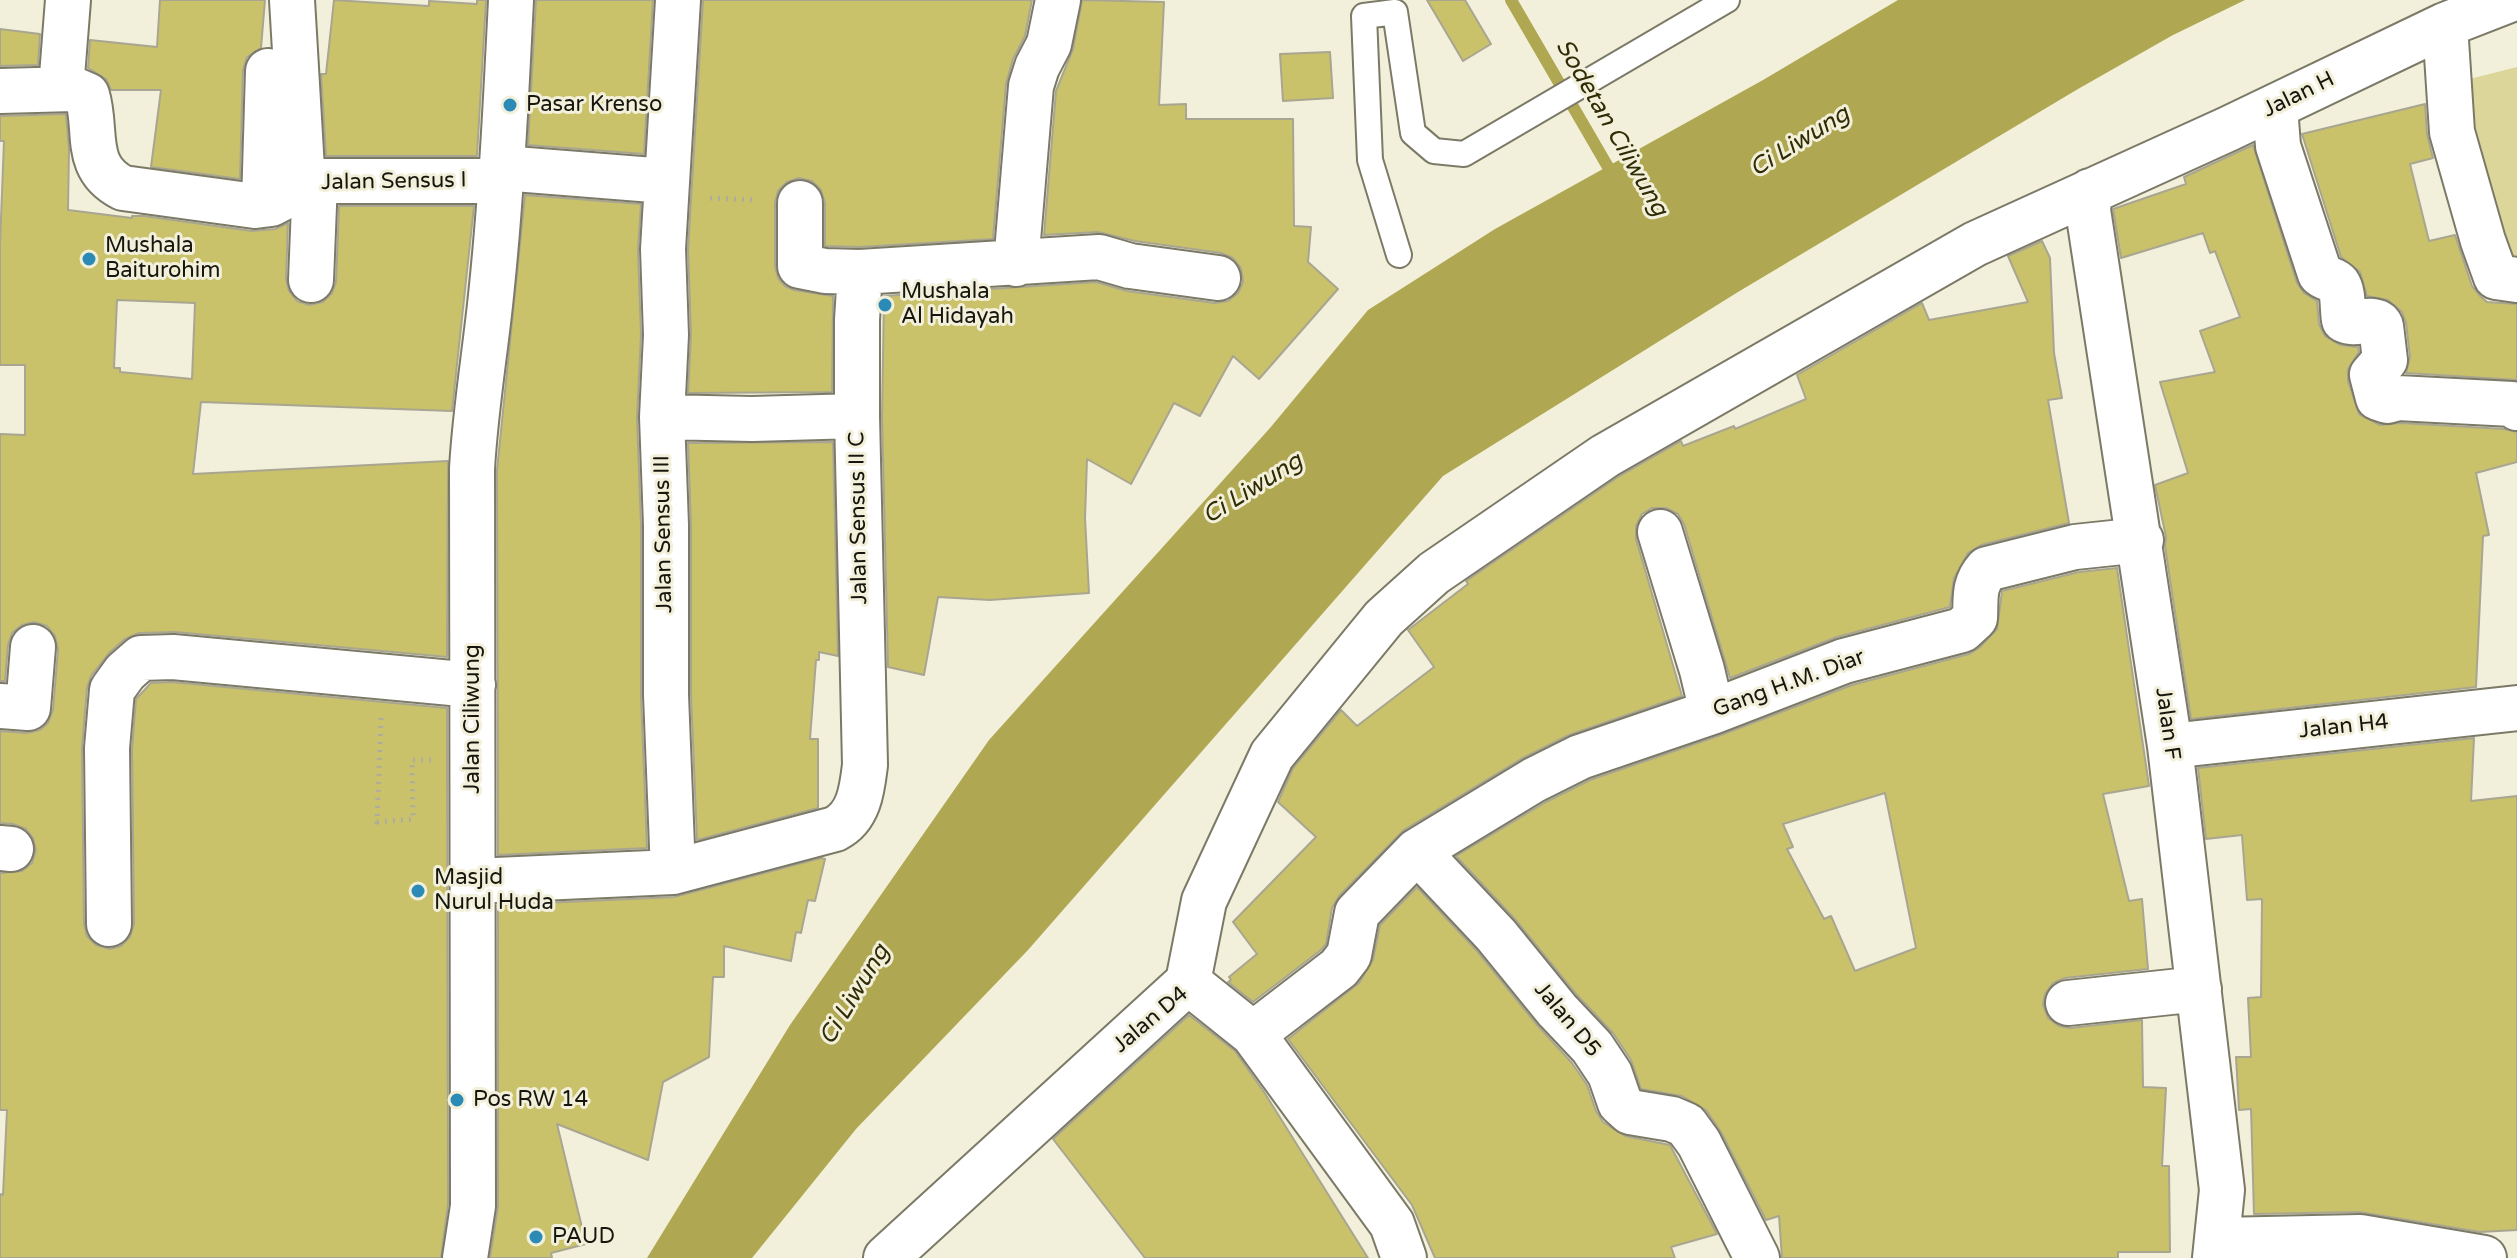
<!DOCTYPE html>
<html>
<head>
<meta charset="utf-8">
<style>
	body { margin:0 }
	canvas { display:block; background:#f2f0da }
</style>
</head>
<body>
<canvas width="2517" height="1258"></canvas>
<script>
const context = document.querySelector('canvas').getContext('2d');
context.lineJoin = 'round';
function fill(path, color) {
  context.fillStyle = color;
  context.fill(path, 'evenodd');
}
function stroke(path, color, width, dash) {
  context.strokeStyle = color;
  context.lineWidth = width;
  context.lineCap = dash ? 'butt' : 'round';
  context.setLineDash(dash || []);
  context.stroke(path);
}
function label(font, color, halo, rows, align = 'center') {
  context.font = font + ' "Varela Round",sans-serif';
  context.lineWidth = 6;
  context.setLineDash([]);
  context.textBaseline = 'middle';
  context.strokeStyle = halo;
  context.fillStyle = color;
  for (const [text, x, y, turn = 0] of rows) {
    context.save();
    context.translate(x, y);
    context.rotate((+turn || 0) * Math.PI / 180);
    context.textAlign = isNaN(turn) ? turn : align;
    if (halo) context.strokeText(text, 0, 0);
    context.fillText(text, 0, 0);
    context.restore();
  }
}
fill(new Path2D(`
	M2517,67v189l-15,4 -44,-178z`), '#dcd69a');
fill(new Path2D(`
	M1898,0h347l-72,35 -95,54 -340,203 -295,184 -415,474 -172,179 -104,129h-105l143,-233 199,-285 281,-312 98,-118 127,-81 268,-149z`), '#b0a752');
stroke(new Path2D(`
	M1511,0l104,179`), '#b0a752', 12);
const building = new Path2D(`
	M160,0h105l-4,48 -14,9 -4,13 -3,109 -89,-12 10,-77h-50l-5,-11 -18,-11 2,-28 67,7z
	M334,0l95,6v-5l48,3v-4h9l-9,156h-151l-5,-82h5z
	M536,0h117l-9,154 -116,-9z
	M703,0h329l-7,36 -12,23 -7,25 -13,155 -133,8 -35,-1v-43l-4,-13 -9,-9 -13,-3 -12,4 -9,9 -3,12v63l3,12 7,8 9,4 39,6 -1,96 -144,1 3,-59 -3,-85z
	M1082,0l82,2 -5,103 27,-1v15h107l1,107 17,1 -3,35 30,27 -79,90 -26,-23 -33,60 -26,-13 -43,81 -44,-25 -2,59 4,75 -99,7 -52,-3 -14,78 -36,-8 -6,-251 2,-120 212,-14 31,9 88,12 13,-2 10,-8 5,-11 -2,-14 -8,-10 -12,-5 -86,-12 -37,-9 -54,3 12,-144 17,-42z
	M1427,0h38l26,44 -28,17z
	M0,29l40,5 -2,31 -38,1z
	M1330,52l3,46 -50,3 -3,-47z
	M2425,104l2,30 6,24 -23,6 19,77 26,-6 17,51 8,10 7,6 30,2v76l-111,-7 4,-16 -4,-34 -4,-11 -14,-12 -21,-4 -7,-24 -19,-15 -39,-123z
	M66,114l3,36 -1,60 64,8v-2h12l108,15 23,-2 13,-6 -2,56 3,12 8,10 12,4 14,-3 9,-9 4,-11 3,-76h135l-22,205 -251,-9 -8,72 255,-13 -1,196 -272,-25 -36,1 -14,6 -16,14 -18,23 -4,12 -5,60 2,176 3,12 9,9 14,4 11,-3 9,-9 4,-13 -2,-175 4,-50 15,-16 21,-1 275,26 1,496 -7,54h-441v-64l3,1 4,-85h-7v-237l22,-2 10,-8 4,-13 -3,-12 -7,-9 -13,-5 -13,-1v-92l27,2 13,-3 8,-7 5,-13 5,-61 -3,-13 -8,-10 -13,-4 -12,3 -10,8 -4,12 -3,36h-5v-247l25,1v-70h-25v-121l4,-103h-4v-25zM117,300l78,3 -3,76 -72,-7v-4h-6z
	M2253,145l44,138 7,10 13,8 2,23 6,12 15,9 18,2 1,5 -11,17v12l11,33 21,11 21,-2 103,6 13,3v30l-41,11 13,62 -6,1 -7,151 -285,32 -26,-173 1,-9 -11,-52 33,-12 -28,-91 55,-10 -15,-41 40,-14 -25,-66 -5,2 -7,-20 -82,25 -8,-49 73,-25 -2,-7z
	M525,195l116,9 -3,46 3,85 -4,83 4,107v171l6,152 -149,7 -1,-385z
	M2042,241l8,17 4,95 8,45 -14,2 21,123 -88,22 -13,8 -14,25 -4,29 -113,30 -107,41 -46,-154 -6,-10 -12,-6h-14l-10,6 -6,12v13l46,157 -113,39 -48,24 -117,71 -65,66 -7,12 -6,36 -5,6 -68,52 -25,-20 3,-2 -2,-3 28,-23 -24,-32 83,-85 -38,-35 15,-34 48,-58 16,16 77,-59 -26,-37 60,-46 -2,-3 152,-104 63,-36 2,5 51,-20 1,3 71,-30 -9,-24 125,-72 7,17 99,-18 -20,-46z
	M833,442l5,214 -19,-4v8h-3l-6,79h8v69l-121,32 -6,-146v-169l-3,-82z
	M2117,568l32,218 -46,8 26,107 13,-2 6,70 -83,9 -12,5 -8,11 -2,11 5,13 11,8 11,2 72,-8 1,67 23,1 -4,78h7l1,86h-52v6h-336l-3,-42 -13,4 -45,-88 -15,-22 -24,-14 -41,-7 -10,-29 -18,-27 -37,-39 -62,-76 -58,-62 90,-54 44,-22 131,-45 131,-50 117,-31 10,-6 18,-19 5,-38 77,-19zM1885,793l31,155 -61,23 -24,-55 -7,3 -37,-70 6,-2 -10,-23z
	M2474,738l-3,63 46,-5v434l-37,2 -121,-20 -105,2 -3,-105 -12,1 -3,-53h15l-3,-59 13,-1 1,-98 -15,1 -5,-65 -36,4 -8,-71z
	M821,858l4,1 -10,42 -7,-1 -7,33 -5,-1 -5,29 -67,-15v31h-11l-4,80 -46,25 -15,78 -91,-36 29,120 -35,9 1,5h-62l8,-52v-301l176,-8z
	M1417,887l60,64 61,75 34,37 15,22 9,26 7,11 22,14 45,9 47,89 -46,13 4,11h-240l-23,-53 -124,-166 71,-56 14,-23 7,-35z
	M1189,1015l46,36 29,41 104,166h-223l-92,-119z`);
fill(building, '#cac16b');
stroke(building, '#a8a691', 2);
const lane = new Path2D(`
	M1399,255l-29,-95 -6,-144 31,-4 18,121 21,18 30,3 263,-154`);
const street = new Path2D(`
	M292,0l11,186
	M2445,25l7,107 31,109 13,36 21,3
	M61,89l7,-89
	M0,91l73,-2 14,6c11,36 -5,72 36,93l132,18 16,-2 44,-23h186
	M2275,107l3,39 42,128c5,5 14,5 18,10 6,8 4,26 6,36 12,6 24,-3 35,3l2,3 4,34 -13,15 6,23 9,3 11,-3 114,6 5,4
	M502,168l164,13
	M2090,191l-2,19 82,536 52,444 -7,68
	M800,203v63l25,5 35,1 239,-15 31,9 88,12
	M264,204l4,-133
	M1016,264l15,-178 6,-19 12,-23 9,-44
	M311,280l4,-99
	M662,417l90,2 105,-3
	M1660,532l42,138 10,42
	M0,706l28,2 5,-61
	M2170,746l347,-38
	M0,848l11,1
	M1417,851l79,84 61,75 35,37 18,27 10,29 10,9 42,7 14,6 13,18 58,115
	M673,872l-7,-177v-170l-4,-108 4,-82 -3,-86 15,-249
	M474,881l199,-9 162,-43c24,-12 27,-39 30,-64l-8,-349v-96l3,-48
	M109,924l-2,-176 5,-58 13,-18 16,-14 32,-1 300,28
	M1188,982l16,-81 68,-146 112,-137 50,-45 171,-117 370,-212 253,-115 217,-104 64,-25
	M1188,982l65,52 139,190 12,34
	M2068,1003l131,-14
	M1253,1034l86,-66 10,-13 8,-42 60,-62 117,-71 46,-23 132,-45 132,-51 118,-31 13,-12c1,-20 -2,-33 12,-49l88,-22 66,-7
	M2219,1240l141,-3 124,21
	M465,1258l8,-52 -1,-737c3,-55 12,-109 18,-164 11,-101 16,-203 21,-305
	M886,1258l302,-276`);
stroke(lane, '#7c7a67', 28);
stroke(street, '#7c7a67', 48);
stroke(new Path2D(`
	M710,198l46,2
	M381,718l-4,104 36,-3 -1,-59h19`), '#aead9b', 5, [2, 6]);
stroke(lane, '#fff', 24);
stroke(street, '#fff', 44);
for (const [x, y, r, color] of [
	[510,105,8,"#2c8ab6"],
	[89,259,8,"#2c8ab6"],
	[885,305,8,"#2c8ab6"],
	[418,891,8,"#2c8ab6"],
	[457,1100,8,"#2c8ab6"],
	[536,1237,8,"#2c8ab6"]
]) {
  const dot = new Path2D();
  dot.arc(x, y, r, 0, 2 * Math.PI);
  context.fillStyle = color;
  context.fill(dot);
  stroke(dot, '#f2f0da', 3);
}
label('22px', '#16160e', '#f2f0da', [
	["Jalan H",2299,95,-26],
	["Jalan Sensus I",394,182,-1],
	["Jalan Sensus II C",859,518,-91],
	["Jalan Sensus III",664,534,-91],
	["Gang H.M. Diar",1789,684,-20],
	["Jalan Ciliwung",473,719,-90],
	["Jalan F",2167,724,82],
	["Jalan H4",2344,727,-6],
	["Jalan D4",1151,1020,-40],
	["Jalan D5",1567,1020,50]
]);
label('22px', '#16160e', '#f2f0da', [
	["Pasar Krenso",526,105],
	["Mushala",105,246],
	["Baiturohim",105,271],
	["Mushala",901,292],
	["Al Hidayah",901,317],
	["Masjid",434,878],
	["Nurul Huda",434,903],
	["Pos RW 14",473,1100],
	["PAUD",552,1237]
], 'left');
label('italic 24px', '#2f2b05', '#f2f0da', [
	["Sodetan Ciliwung",1611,128,60],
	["Ci Liwung",1800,142,-32],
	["Ci Liwung",1253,489,-32],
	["Ci Liwung",855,995,-59]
]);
</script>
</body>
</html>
